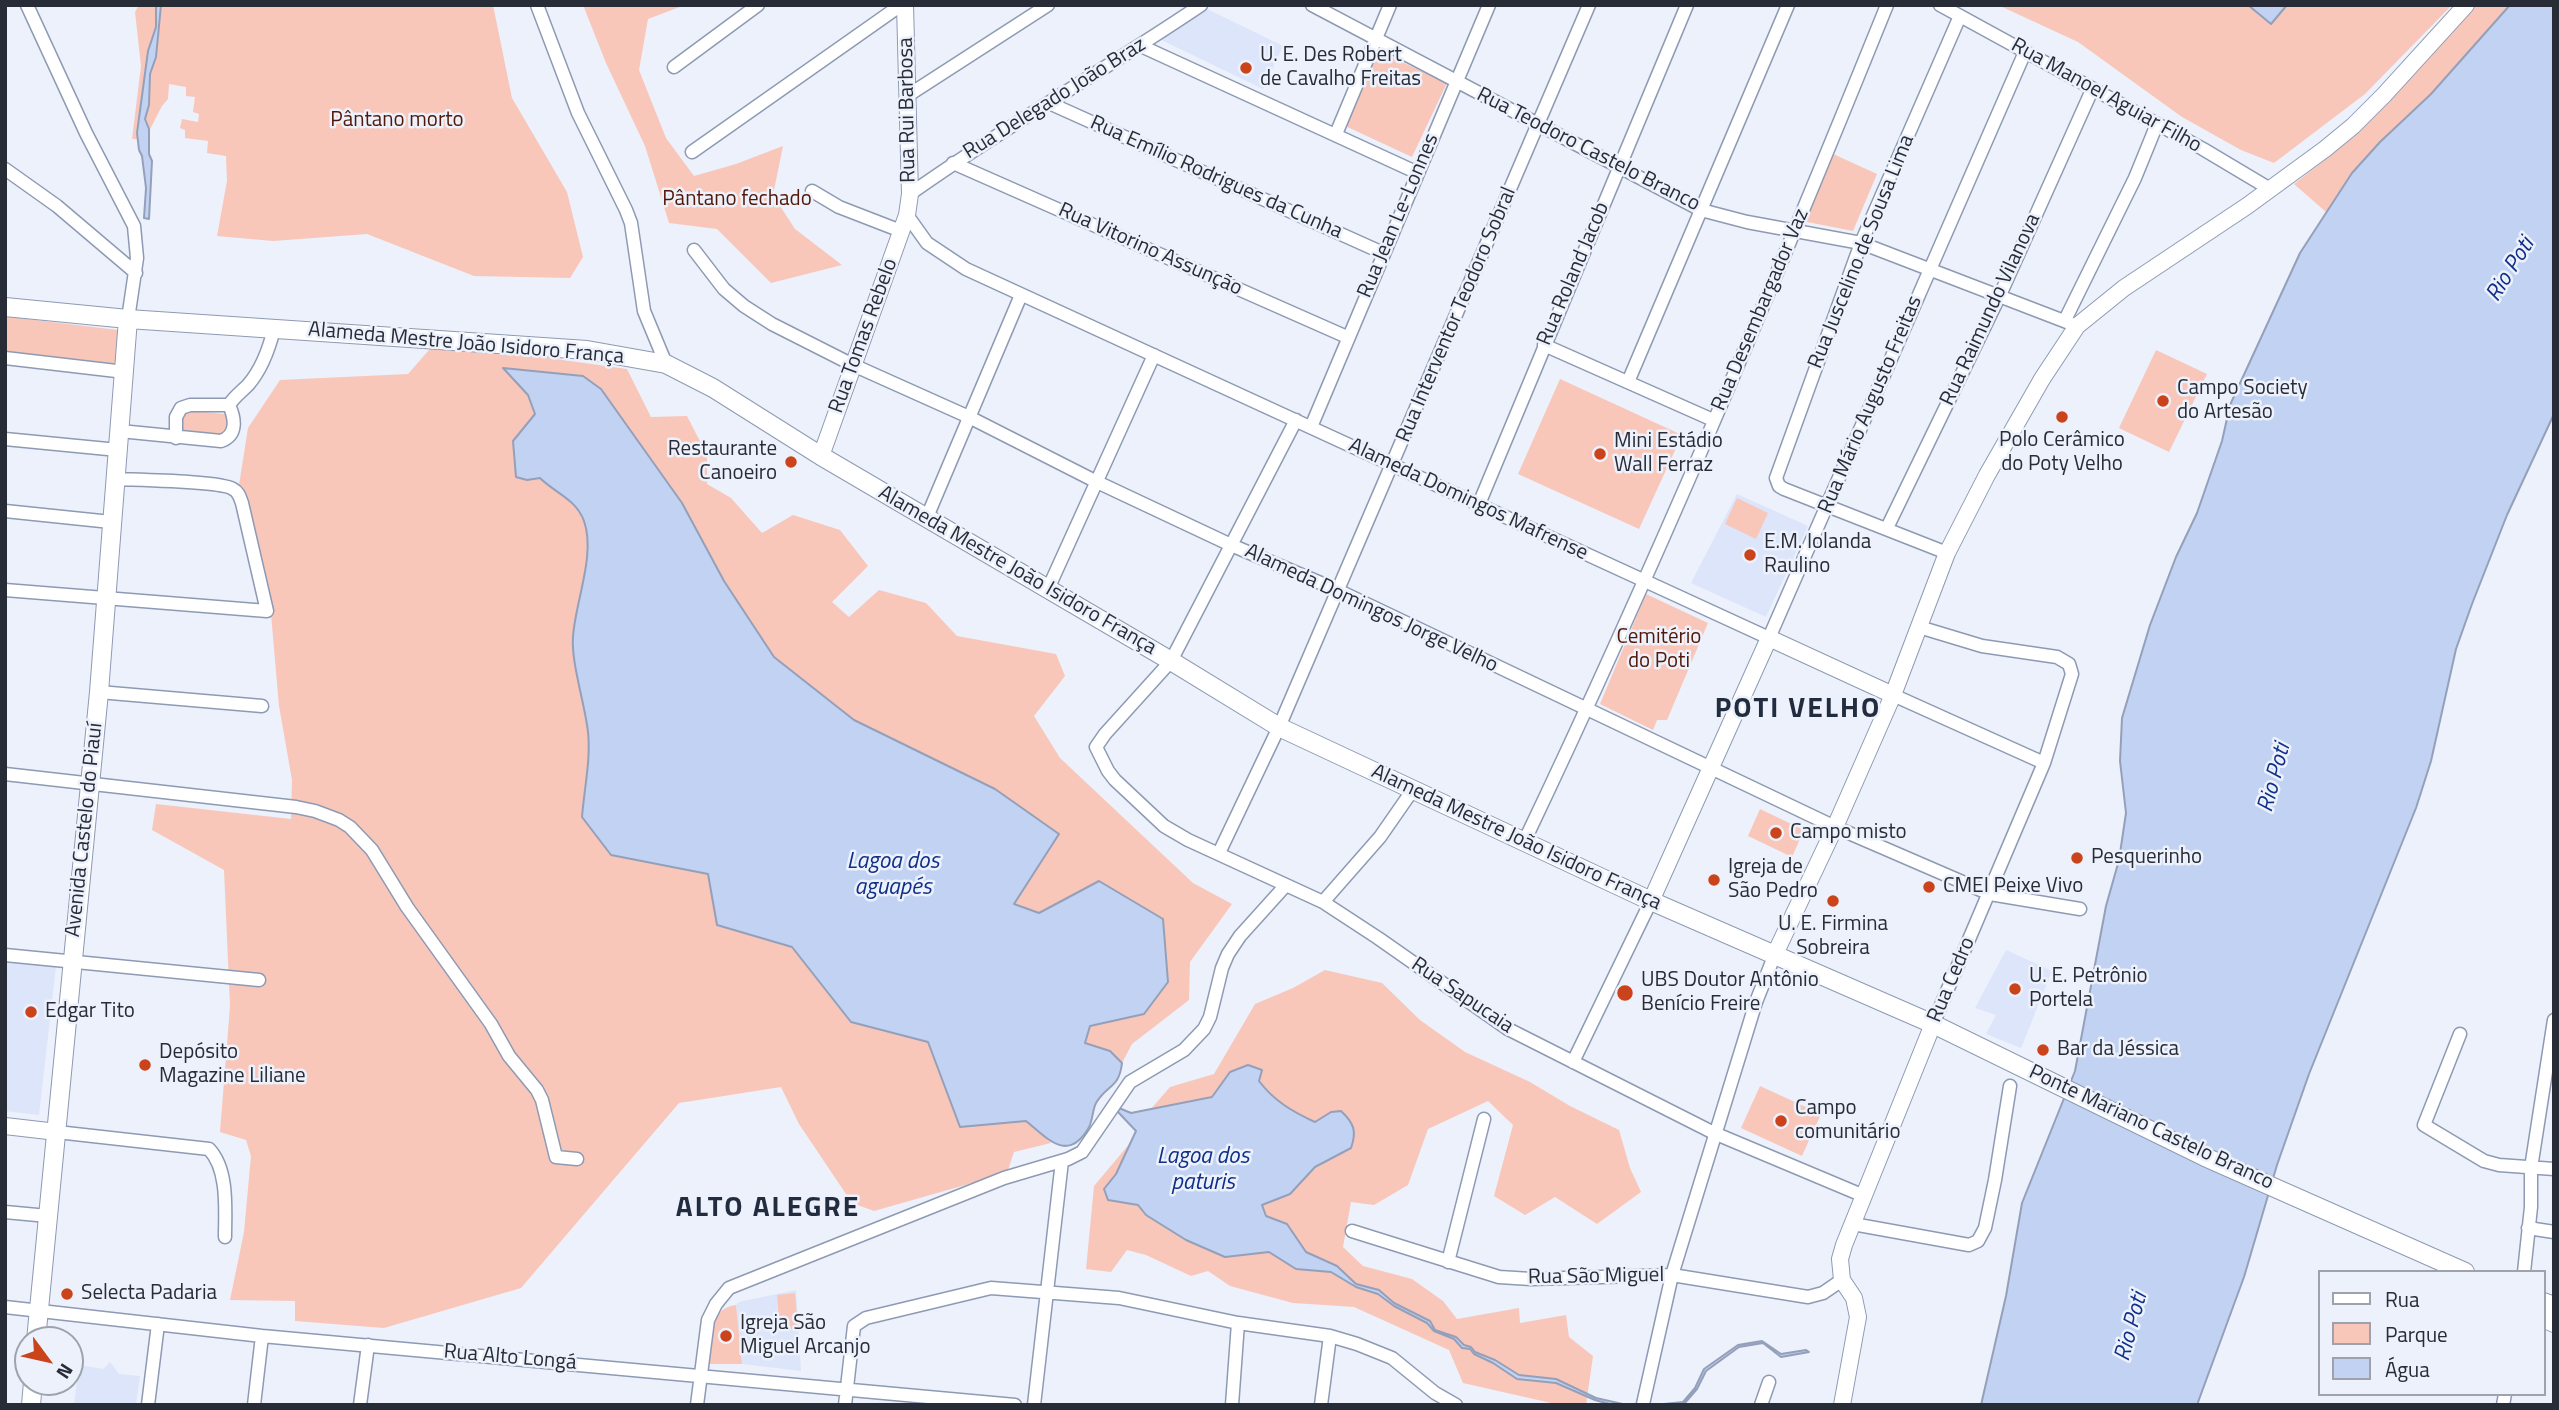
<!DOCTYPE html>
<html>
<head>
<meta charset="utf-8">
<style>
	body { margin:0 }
	#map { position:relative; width:2559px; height:1410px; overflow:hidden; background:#ecf1fc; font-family:"Titillium Web",sans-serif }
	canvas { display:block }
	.frame { position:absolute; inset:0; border:7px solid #272c36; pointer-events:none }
	.legend { position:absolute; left:2318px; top:1270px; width:228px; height:126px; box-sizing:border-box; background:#ecf1fc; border:2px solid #9da2ad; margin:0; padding:9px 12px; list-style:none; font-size:21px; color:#272c36 }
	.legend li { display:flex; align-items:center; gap:14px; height:35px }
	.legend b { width:35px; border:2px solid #9da2ad }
	.north { position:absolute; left:14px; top:1326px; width:70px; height:70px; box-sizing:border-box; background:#ecf1fc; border:2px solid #9da2ad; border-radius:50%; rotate:123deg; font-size:19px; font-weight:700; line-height:28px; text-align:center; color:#272c36 }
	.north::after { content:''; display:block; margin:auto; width:24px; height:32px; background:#cb431a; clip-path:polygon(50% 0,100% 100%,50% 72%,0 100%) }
</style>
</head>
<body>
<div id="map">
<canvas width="2559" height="1410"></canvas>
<div class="frame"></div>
<ul class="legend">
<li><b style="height:9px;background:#fff"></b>Rua</li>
<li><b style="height:19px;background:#f8c7ba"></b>Parque</li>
<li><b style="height:19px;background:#c2d2f3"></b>Água</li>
</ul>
<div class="north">N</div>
</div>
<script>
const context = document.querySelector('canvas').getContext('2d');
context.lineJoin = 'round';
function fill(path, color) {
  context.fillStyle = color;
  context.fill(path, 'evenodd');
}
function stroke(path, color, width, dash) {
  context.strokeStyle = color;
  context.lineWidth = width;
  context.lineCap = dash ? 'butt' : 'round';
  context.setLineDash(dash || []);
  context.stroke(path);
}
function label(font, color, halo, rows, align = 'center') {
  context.font = font + ' "Titillium Web",sans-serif';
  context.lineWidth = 5;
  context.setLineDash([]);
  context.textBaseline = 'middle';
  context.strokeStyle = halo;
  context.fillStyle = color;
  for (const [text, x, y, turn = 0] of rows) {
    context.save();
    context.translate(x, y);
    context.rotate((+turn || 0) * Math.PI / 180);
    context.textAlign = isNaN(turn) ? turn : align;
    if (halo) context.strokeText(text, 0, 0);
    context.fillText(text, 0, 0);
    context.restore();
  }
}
fill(new Path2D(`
	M1199,5l84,41 -20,43 -114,-55z
	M1737,494l71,32 -42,91 -75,-34z
	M2006,950l46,21 -31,77 -35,-14 10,-19 -21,-7z
	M5,961l51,5 -17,149 -34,-4z
	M796,1290l5,81 -59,-7 -6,-59 3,-3z
	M110,1362l9,12 21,2 -4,29h-62l5,-40 24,4z`), '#dce5f9');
fill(new Path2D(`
	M139,5h354l19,93 55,94 16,65 -13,21 -96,-2 -107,-42 -94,7 -56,-5 10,-55 -1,-25 -19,-3 1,-12 -23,-3v-8l-5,-2 2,-9 16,3 1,-8 -6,-2 2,-15 -9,-1v-9l-17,-3 -1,15 -6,7 -17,33h-13l9,-73 -6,-54z
	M583,5h102l-37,14 -9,51 27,68 28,38 42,-12 47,-18 -10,49 22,34 47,36 -71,18 -54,-54 -48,-6 -24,-77 -39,-83z
	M1998,5h454l-87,89 -91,69 -33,-13 -59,-33 -104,-75z
	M2476,5h34l-79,89 -51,48 -28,30 -26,40 -32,-28 60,-47z
	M1376,50l71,33 -35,74 -71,-33z
	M1831,153l46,21 -24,57 -51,-10z
	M10,317l108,13v36l-113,-12v-36z
	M436,342l191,27 24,48 36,-1 20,39v29l24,14 31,35 31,-18 47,15 28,36 -36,36 17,15 30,-27 47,13 31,33 99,18 9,22 -31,40 26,42 133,125 39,21 -42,58 -1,38 -57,44 -10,19 -12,-12 -25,-8 5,-17 54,-13 -45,-132 -61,32 -24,-9 45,-70 -64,-45 -141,-69 -80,-63 -50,-76 -42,-78 -81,-114 -18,-13 -79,-8 24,27 7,19 -22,27 3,36 11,3 13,-2c15,15 36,21 44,43 12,34 -9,81 -11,116 -1,26 12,67 15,95 3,27 -4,58 -6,85l29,38 97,19 9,51 75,22 59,75 77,20 32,85 67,-6 24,22 -37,9 -7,21 -133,38 -22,-8 -53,-79 -18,-37 -102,16 -158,185 -137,40 -89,-7v-20l-65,-1 14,-68 7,-76 -5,-16 -26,-8 10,-126 -6,-136 -72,-40 4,-26 135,15 1,-39 -13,-74 -8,-92 -32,-129 9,-57 32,-48 128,-6z
	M2156,350l51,24 -38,78 -50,-24z
	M1560,379l122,56 -43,94 -121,-55z
	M185,410l40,4 4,11 -5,9 -40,-3 -5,-11z
	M1737,498l31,15 -12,26 -31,-15z
	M1646,594l62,29 -41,97h-10l-4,10 -53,-26z
	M1760,809l44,21 -12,27 -44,-21z
	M1325,970l57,13 38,37 45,32 65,30 40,24 49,24 11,38 11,24 -44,32 -42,-27 -30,18 -31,-19 19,-71 -25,-24 -60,28 -20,56 -34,20 -23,-3 -8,45 20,19 49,13 31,22 14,18 62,-11 1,15 46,-8 3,22 24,19 -7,49h-26l-97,-22 -14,-33 -95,-43 -61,-4 -63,-17 -22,-15 -17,5 -45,-21 -19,-5 -16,22 -25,-3 8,-83 37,-44 -23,58 30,5 8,10 79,42 44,-5 26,16 -8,-44 -21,-8 -5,-11 29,-11 25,-27 36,-19 -20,-36 -16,10 -21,-10 -25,-17 -10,-14 -29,-9 -18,25 -62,13 20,-23 44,-13 41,-70 38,-16z
	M1760,1086l61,28 -19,42 -61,-28z
	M795,1293l3,35 -18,2 -3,-35z
	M736,1305l6,59h-34c3,-24 -1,-55 28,-59z`), '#f8c7ba');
const water = new Path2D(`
	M156,5h5l-5,52 -6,17 -1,31 -4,14 4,10v25l3,7 -3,58 -5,-1 2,-30 -4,-32 -3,-6 -2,-17 11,-82 8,-24z
	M2248,5h39l-16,19z
	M2510,5h44v409l-47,101 -35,89 -16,45 -25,112 -15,47 -107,266 -32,91 -33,112 -47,128h-216l25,-109 16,-93 53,-132 31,-165 13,-46 7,-47 -6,-52 2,-43 28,-93 26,-68 21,-44 25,-72 8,-36 70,-152 52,-80 28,-31 51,-48z
	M503,368l80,8 18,13 81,114 42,78 50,76 80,63 141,69 64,45 -45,70 25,9 60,-32 64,38 5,63 -24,32 -54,12 -5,17 25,8 12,12c-3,26 -15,21 -26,40 -4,8 -3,18 -8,26 -21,34 -41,9 -62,-8l-66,6 -32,-85 -77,-20 -59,-75 -75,-22 -9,-51 -97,-19 -29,-38c2,-27 9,-58 6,-85 -3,-28 -17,-69 -15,-95 2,-35 23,-82 11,-116 -8,-22 -29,-28 -44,-43l-13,2 -11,-3 -3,-36 22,-27 -7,-19z
	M1248,1065l14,5 -3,11c15,20 34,31 56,41l16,-10 10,-1c13,12 16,20 10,37l-36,19 -25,27 -28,11 4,11 21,8 19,28 31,14 19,18 23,6 15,13 36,18 5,9 21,7 8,8 7,2 4,5 20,8 24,15 37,4 40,19 31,7h-14l-18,-5 -39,-17 -39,-4 -24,-16 -19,-9 -4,-5 -8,-1 -8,-9 -20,-8 -7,-8 -33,-17 -16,-12 -22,-7 -25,-15 -35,-3 -27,-17 -44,5 -39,-17 -40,-25 -8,-10 -30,-5 -4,-11 12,-15 20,-43 -18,-19 1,-4 12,5 81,-16 18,-25z
	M1762,1341l19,13 25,-4 3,2 -28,5 -18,-14 -24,4 -33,24 -9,18 -13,15 -30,1 29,-3 12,-14 9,-19 34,-24z`);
fill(water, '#c2d2f3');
stroke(water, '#94a0ba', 2);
const minor = new Path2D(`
	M27,5l59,128 48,93 3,32 -9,61
	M537,5l41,108 48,97 5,13 13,88 22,53
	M1312,5l389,205 46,12 114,21 216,83
	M1940,5l263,144 67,40
	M1141,46l277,127
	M674,67l84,-62
	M907,96l141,-91
	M1049,103l334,150
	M1336,134l54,-129
	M692,152l209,-147
	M953,163l394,174
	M5,169l52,37 79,67
	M812,191l27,16 62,24
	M910,194c94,-67 195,-124 291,-189
	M907,215l20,28 39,26 803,369 256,-586
	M694,250l30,39 20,17 28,18 81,41 116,52 128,65 134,63 106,45 498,237 155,67 90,15
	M2065,320l70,-142 22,-54
	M1544,345l169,75
	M5,358l120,14
	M1628,382l160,-377
	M229,405c5,-8 12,-13 19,-20 14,-16 21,-36 26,-56
	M1296,420l-125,241 -66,73 -9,13 12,24 7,9 49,46 24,14 135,62 55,36 130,91 206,104 150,63
	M1311,427l178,-422
	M120,431l101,10c17,-6 14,-23 8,-36
	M176,438v-21l5,-9 9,-3h39
	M5,439l113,11
	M1479,504l208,-499
	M5,511l106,11
	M927,517l94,-222
	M1887,528l113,-233 92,-205
	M1947,553l-163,-64 -5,-3 -3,-8 85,-235 99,-227
	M1048,589l106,-234
	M5,590l262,21 -25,-108c-2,-5 -3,-11 -9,-14 -12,-8 -98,-9 -118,-10
	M1919,627l63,19 75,11 12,7 3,10 -28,89 -111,261
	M99,692l163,14
	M1893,695l151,68
	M5,774l291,33 19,4 24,9 11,7 22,23 35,57 84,117 18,32 28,34 5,10 14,57 21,2
	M1524,842c131,-275 249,-555 363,-837
	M1219,853l60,-126 310,-722
	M1323,902l57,-65 32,-46
	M5,955l254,25
	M2460,1034l-36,91 60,36 15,4 55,4
	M1573,1062l78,-161
	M57,1132l152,17c20,21 16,62 16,88
	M5,1212l43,4
	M1853,1224l116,21 9,-4 7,-13 10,-48 15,-94
	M2528,1228l26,4
	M1352,1231l147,46 32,2 141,-4 136,22 15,-4 19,-13
	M1448,1262l36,-143
	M2524,1272l7,-65v-39l23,-148
	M5,1307l257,29 753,69
	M1643,1404l29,-129 84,-273 19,-48
	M148,1405l10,-81
	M254,1405l8,-69
	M360,1405l8,-60
	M697,1405l11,-85 8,-16 13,-16 275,-110 64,-19 14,-7 48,-70 54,-32 20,-21 6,-12 12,-49 6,-14 12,-18 46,-51
	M845,1405l9,-79 12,-8 125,-30 128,10 119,25 92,13 27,8 35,14 43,35 21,12
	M1034,1405l28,-244
	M1232,1405l6,-82
	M1321,1405l9,-69
	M1761,1405l8,-23
	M2503,1405l2,-11`);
const tertiary = new Path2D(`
	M821,456l86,-241 3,-21 -5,-189
	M1651,901l118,-263 124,57
	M1775,954l60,-127 58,-132 54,-142 40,-78 55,-96 35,-53 47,-38 123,-82 78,-57 28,-23 31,-31 82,-90
	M5,1126l52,6
	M1842,1405l16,-88 -4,-19 -12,-18 -2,-21 4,-14 89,-221`);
const secondary = new Path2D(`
	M5,307l123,12 459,31 79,14 47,24 108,68 350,205 108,66 372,174 282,123 272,133 260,115
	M2543,1302l11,4
	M2543,1318l11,5
	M36,1340l63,-648 29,-373
	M31,1405l2,-23`);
stroke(minor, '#8e9ab3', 15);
stroke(tertiary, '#8e9ab3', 18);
stroke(secondary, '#8e9ab3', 20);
stroke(minor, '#fff', 12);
stroke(tertiary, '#fff', 16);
stroke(secondary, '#fff', 18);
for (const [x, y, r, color] of [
	[1246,68,7,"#cb431a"],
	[2163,401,7,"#cb431a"],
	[2062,417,7,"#cb431a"],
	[1600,454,7,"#cb431a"],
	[791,462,7,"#cb431a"],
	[1750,555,7,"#cb431a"],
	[1776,833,7,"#cb431a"],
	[2077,858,7,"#cb431a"],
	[1714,880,7,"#cb431a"],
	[1929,887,7,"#cb431a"],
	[1833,901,7,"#cb431a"],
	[2015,989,7,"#cb431a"],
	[1625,993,9,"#cb431a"],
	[31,1012,7,"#cb431a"],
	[2043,1050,7,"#cb431a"],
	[145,1065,7,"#cb431a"],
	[1781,1121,7,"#cb431a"],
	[67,1294,7,"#cb431a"],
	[726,1336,7,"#cb431a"]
]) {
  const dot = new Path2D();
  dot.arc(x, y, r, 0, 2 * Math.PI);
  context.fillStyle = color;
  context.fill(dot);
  stroke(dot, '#ecf1fc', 2.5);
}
label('21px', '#272c36', '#ecf1fc', [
	["U. E. Des Robert",1260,56],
	["de Cavalho Freitas",1260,80],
	["Campo Society",2177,389],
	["do Artesão",2177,413],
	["Polo Cerâmico",2062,441,"center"],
	["do Poty Velho",2062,465,"center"],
	["Mini Estádio",1614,442],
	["Wall Ferraz",1614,466],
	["Restaurante",777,450,"right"],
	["Canoeiro",777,474,"right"],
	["E.M. Iolanda",1764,543],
	["Raulino",1764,567],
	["Campo misto",1790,833],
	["Pesquerinho",2091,858],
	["Igreja de",1728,868],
	["São Pedro",1728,892],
	["CMEI Peixe Vivo",1943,887],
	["U. E. Firmina",1833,925,"center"],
	["Sobreira",1833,949,"center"],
	["U. E. Petrônio",2029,977],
	["Portela",2029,1001],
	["UBS Doutor Antônio",1641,981],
	["Benício Freire",1641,1005],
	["Edgar Tito",45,1012],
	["Bar da Jéssica",2057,1050],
	["Depósito",159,1053],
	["Magazine Liliane",159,1077],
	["Campo",1795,1109],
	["comunitário",1795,1133],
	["Selecta Padaria",81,1294],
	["Igreja São",740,1324],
	["Miguel Arcanjo",740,1348]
], 'left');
label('21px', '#272c36', '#ecf1fc', [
	["Rua Manoel Aguiar Filho",2106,96,29],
	["Rua Delegado João Braz",1055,99,-32],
	["Rua Rui Barbosa",908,110,-91],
	["Rua Teodoro Castelo Branco",1588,150,27],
	["Rua Emílio Rodrigues da Cunha",1216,178,24],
	["Rua Jean Le-Lonnes",1399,216,-67],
	["Rua Vitorino Assunção",1150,250,24],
	["Rua Juscelino de Sousa Lima",1862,252,-68],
	["Rua Roland Jacob",1574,274,-67],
	["Rua Desembargador Vaz",1761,310,-67],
	["Rua Raimundo Vilanova",1991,310,-65],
	["Rua Interventor Teodoro Sobral",1457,315,-67],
	["Rua Tomas Rebelo",864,336,-70],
	["Alameda Mestre João Isidoro França",466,344,5],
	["Rua Mário Augusto Freitas",1871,405,-67],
	["Alameda Domingos Mafrense",1468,500,25],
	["Alameda Mestre João Isidoro França",1017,571,30],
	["Alameda Domingos Jorge Velho",1371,609,25],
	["Avenida Castelo do Piauí",85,830,-84],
	["Alameda Mestre João Isidoro França",1516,838,25],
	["Rua Cedro",1952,980,-67],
	["Rua Sapucaia",1462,996,34],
	["Ponte Mariano Castelo Branco",2151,1128,25],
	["Rua São Miguel",1596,1277,-1],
	["Rua Alto Longá",510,1358,5]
]);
label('21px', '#521807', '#ecf1fc', [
	["Pântano morto",397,121],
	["Pântano fechado",737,200],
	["Cemitério",1659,638],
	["do Poti",1659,662]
]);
label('italic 23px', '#102f88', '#ecf1fc', [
	["Rio Poti",2511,270,-58],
	["Rio Poti",2275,778,-75],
	["Lagoa dos",893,862],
	["aguapés",893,888],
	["Lagoa dos",1203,1157],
	["paturis",1203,1183],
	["Rio Poti",2132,1327,-75]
]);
context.letterSpacing = '2px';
label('bold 28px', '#222c3f', '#ecf1fc', [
	["POTI VELHO",1798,710],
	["ALTO ALEGRE",768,1209]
]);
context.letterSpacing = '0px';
</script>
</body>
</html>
